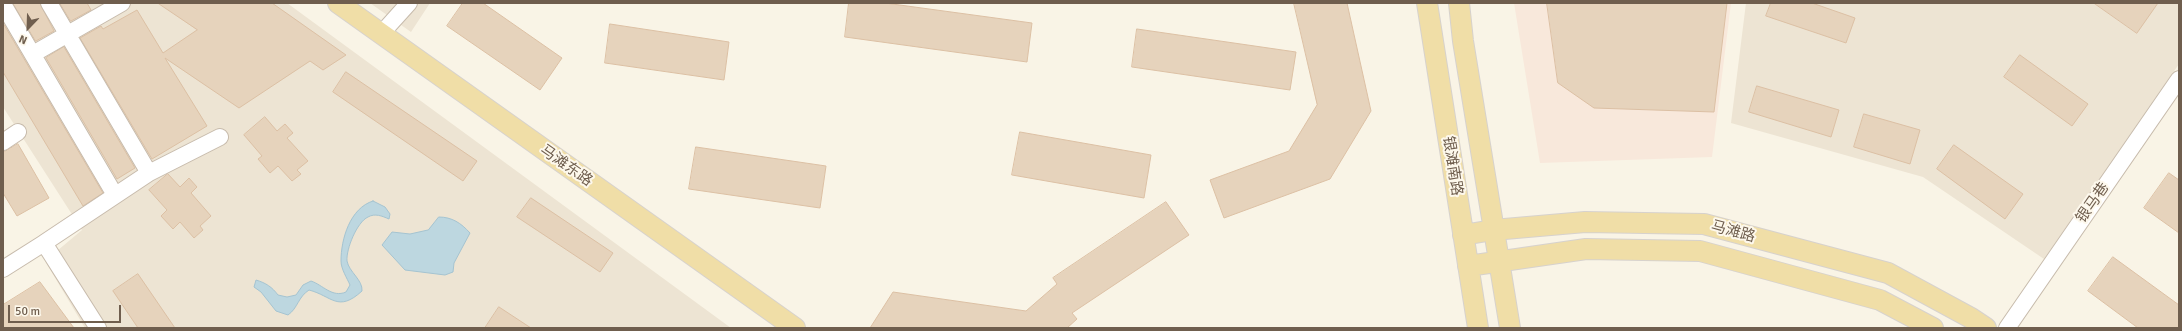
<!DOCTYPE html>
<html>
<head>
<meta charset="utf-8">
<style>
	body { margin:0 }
	#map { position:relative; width:2182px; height:331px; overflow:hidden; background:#f9f4e6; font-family:Signika,sans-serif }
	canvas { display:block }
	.frame { position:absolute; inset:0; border:4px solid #6f5e4e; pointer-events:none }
	.north { position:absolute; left:8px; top:8px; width:40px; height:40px; -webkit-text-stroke:3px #fdf8ec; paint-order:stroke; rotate:203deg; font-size:11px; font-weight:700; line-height:16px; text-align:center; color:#6f5e4e }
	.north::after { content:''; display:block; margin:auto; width:14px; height:18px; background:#6f5e4e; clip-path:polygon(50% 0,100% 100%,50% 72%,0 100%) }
	.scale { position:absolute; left:8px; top:305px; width:113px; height:18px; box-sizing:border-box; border:2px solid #6f5e4e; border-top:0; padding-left:5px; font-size:12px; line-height:14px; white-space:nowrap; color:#6f5e4e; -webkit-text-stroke:3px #fdf8ec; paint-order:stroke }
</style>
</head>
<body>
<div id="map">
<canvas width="2182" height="331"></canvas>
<div class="frame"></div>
<div class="north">N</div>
<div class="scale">50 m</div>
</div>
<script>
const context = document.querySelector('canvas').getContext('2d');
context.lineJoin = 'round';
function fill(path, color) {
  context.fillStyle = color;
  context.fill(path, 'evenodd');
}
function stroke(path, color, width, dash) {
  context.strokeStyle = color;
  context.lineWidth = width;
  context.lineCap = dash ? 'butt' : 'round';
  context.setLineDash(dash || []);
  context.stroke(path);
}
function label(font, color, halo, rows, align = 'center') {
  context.font = font + ' Signika,"Noto Sans SC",sans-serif';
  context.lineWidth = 4;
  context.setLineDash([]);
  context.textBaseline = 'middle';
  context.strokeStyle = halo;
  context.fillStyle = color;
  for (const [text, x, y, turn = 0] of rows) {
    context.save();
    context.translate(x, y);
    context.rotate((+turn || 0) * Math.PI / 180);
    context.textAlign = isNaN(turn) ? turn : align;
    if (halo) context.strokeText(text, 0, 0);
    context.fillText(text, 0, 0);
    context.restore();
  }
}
fill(new Path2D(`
	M3,3h284l444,325h-646l-40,-67 37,-31 -79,-123z
	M370,3h60l-19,29z
	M1746,3h433v61l-135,195 -121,-82 -192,-54z`), '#ede4d3');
fill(new Path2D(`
	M1514,3h217l-19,154 -172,6z`), '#f8e8db');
const water = new Path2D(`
	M373,201l12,6 5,7 -1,5c-7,-3 -14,-6 -21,-2 -11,5 -22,32 -21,44 2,11 16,19 15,30 -24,22 -30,5 -53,-1 -11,7 -11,18 -21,25l-12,-4 -15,-19 -7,-5 2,-7c10,3 16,7 22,15l9,2 9,-2 7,-10 8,-4c12,4 21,17 35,11l4,-7c-3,-7 -9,-16 -9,-24 0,-22 9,-53 32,-60z
	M439,217c13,0 22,6 31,16l-16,30 -1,9 -8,3 -40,-5 -23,-25 10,-13 18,2 18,-4z`);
fill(water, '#bdd7e0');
stroke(water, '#a5c4d1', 1);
const building = new Path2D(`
	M13,3h27l14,28 -18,10z
	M60,3h27l4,7 -20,11z
	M158,3h114l74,52 -23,15 -13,-9 -71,47 -74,-50 42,68 -55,33 -72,-121 21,-12 2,3 34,-19 26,43 34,-23z
	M463,3h20l79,55 -22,32 -93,-64z
	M849,3h36l147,20 -5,39 -182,-25z
	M1294,3h53l24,108 -41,68 -106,39 -14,-38 79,-29 28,-46z
	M1547,3h180l-13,109 -120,-4 -36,-25z
	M1771,3h41l43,15 -9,25 -80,-27z
	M2094,3h64l-21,30z
	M3,23l100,170 -20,13 -80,-134z
	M610,24l119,18 -5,38 -119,-17z
	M1137,29l159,23 -6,38 -158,-23z
	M64,47l71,121 -18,11 -71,-121z
	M2020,55l68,49 -16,22 -68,-49z
	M346,72l131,89 -14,20 -130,-89z
	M1757,86l82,24 -8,27 -82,-25z
	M1864,114l56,16 -10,34 -56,-17z
	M265,117l12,14 8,-7 8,9 -6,5 21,23 -11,9 4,4 -9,7 -14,-15 -8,7 -12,-14 4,-3 -18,-21z
	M1020,132l131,23 -7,43 -132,-23z
	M18,144l31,54 -32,18 -14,-23v-40z
	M1954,145l69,49 -18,25 -68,-50z
	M696,147l130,19 -6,42 -131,-19z
	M2169,173l10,7v53l-35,-25z
	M168,174l12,13 9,-9 8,9 -6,6 20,23 -11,10 3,4 -9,8 -14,-16 -7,7 -12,-13 6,-6 -18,-20z
	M531,198l82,55 -13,19 -83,-55z
	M1166,202l23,33 -117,78 5,6 -10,9h-197l23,-36 133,19 31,-27 -4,-6z
	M2113,257l66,48v23h-41l-50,-37z
	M138,274l37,54h-37l-25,-37z
	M40,282l34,46h-71v-23z
	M499,307l32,21h-46z`);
fill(building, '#e6d3bc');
stroke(building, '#dcc0a4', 1);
const minor = new Path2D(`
	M49,3l100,170
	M3,4l112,191
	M381,34l28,-31
	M33,54l89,-51
	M3,142l15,-10
	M3,269l41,-26
	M98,328l-54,-85 105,-70 71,-36
	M2007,328l172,-249`);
const major = new Path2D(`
	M338,3l457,325
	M1427,3l51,325
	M1459,3l4,38 47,287
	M1463,235l30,-5 92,-8 119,2 184,49 83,45 15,10
	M1468,266l118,-17 114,2 180,49 53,28`);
stroke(minor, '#c7bbac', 18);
stroke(major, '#d7d2cd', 22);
stroke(minor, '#fff', 16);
stroke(major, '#f0dea7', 20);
label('15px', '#6f5e4e', '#fdf8ec', [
	["马滩东路",566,166,35],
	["银滩南路",1452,166,81],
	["银马巷",2093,203,-55],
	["马滩路",1733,232,15]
]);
</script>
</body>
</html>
